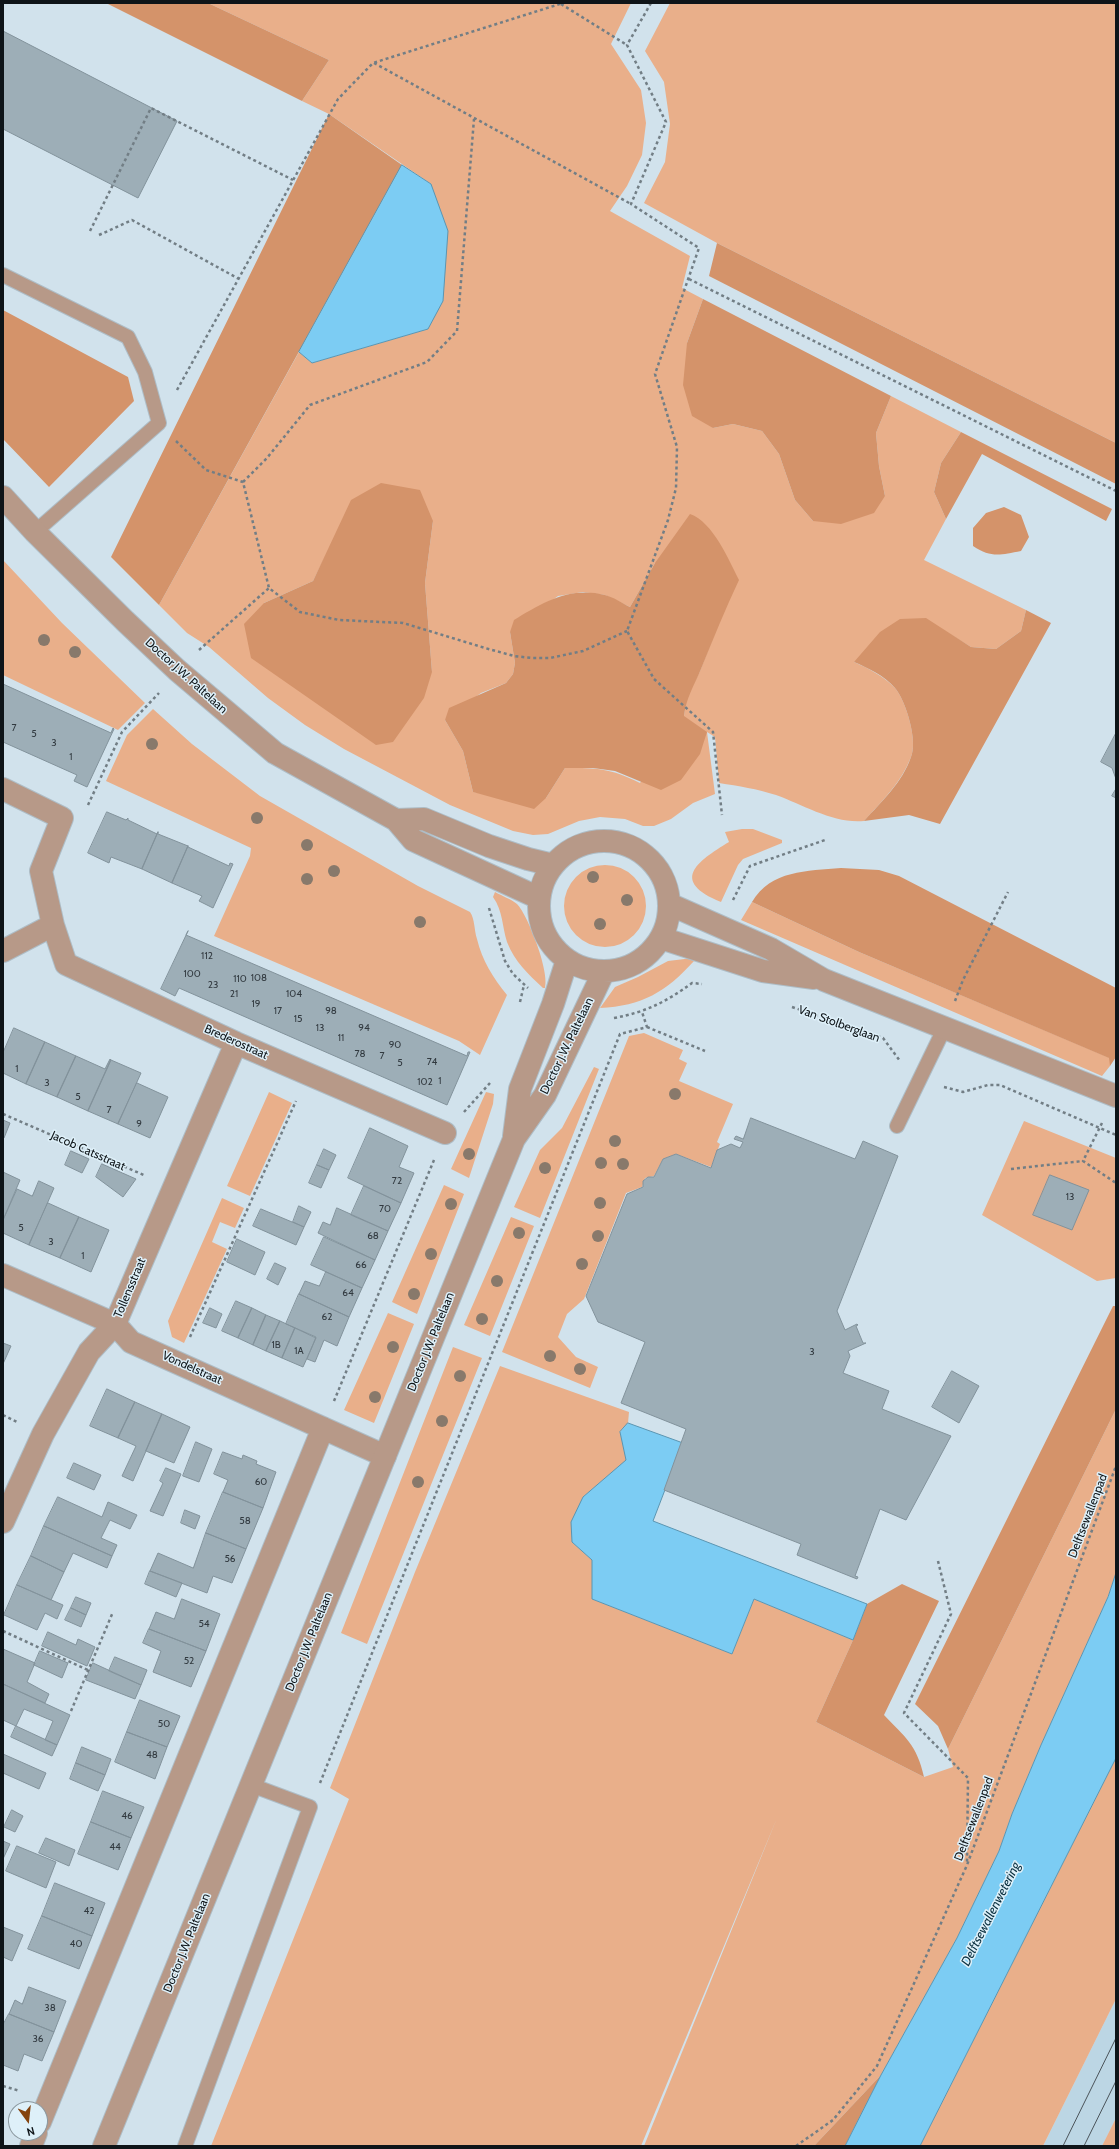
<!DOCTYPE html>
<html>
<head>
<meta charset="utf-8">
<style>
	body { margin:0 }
	#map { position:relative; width:1119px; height:2149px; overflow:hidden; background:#d1e2ec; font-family:Cabin,sans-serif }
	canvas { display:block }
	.frame { position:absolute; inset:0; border:4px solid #0e1418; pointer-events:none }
	.north { position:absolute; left:8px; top:2101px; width:40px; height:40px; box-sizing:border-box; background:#def0f9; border:1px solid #8b989f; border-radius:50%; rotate:165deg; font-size:11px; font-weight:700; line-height:16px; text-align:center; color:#0e1418 }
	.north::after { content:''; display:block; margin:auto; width:14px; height:18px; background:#84430e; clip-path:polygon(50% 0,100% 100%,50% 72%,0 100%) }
</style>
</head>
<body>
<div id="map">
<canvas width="1119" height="2149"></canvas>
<div class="frame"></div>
<div class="north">N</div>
</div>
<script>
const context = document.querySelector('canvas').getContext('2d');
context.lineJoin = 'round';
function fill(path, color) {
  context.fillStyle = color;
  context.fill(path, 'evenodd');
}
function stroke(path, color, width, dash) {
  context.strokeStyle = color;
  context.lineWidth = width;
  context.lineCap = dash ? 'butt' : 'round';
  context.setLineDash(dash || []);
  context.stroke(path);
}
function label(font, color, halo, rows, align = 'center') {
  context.font = font + ' Cabin,sans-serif';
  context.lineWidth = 3;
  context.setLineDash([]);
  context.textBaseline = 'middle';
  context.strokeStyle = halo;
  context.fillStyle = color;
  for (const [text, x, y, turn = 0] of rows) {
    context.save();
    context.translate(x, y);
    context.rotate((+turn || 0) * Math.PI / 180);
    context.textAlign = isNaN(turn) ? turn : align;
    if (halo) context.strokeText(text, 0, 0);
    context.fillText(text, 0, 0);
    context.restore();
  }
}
fill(new Path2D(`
	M1116,1999v119l-14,28h-59z`), '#bcd6e4');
fill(new Path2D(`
	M208,3h423l-20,41 30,46 5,33 -4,32 -15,31 -17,25 80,45 -8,32 21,11 -16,44 26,85 20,-4 29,7 17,23 16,46 18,21 72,-25 -6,-30 -3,-33 15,-37 70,36 -20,31 -7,29 12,27 -22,41 102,50 -5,21 -25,18 -25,-2 -28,-17 -89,32c14,6 31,15 41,26 11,13 23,53 16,69 -10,26 -29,44 -47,64 -30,3 -60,-16 -88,-26 -19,-6 -37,-9 -57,-12l-4,-46 -8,-5 8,62 -22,9 -22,16 -17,7h-11l-18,-7 -25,-2 -21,4 -31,13 -15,1 -20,-4 -63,-26 -106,-56 -39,-24 -37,-27 -59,-51 -22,-14 -28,-28 140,-253 13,11 116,-34 3,-145 -102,-70 -27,-13 27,-41zM433,521l-8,62 7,89 -168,-69 49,-22 18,-36zM655,563l68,49 -23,59 -14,28 -2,17 -44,67c-31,-15 -41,-15 -75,-15l-19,30 -73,-6 -10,-41 -18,-31 36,-27 25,-10 7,-9 2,-11 -5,-31 48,-36 25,-4 22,3 25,12z
	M670,3h446v440l-399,-200 -73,-40 21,-41 5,-38 -6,-42 -19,-31z
	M3,560l59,63 83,80 -27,27 -115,-55z
	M153,709l39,35 68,52 158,90 52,26c5,7 4,18 7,27 5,21 16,39 30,56l-27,60 -21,-14 -245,-105 36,-80 1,-8 -145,-67 21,-46z
	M742,829h11l29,11v3l-39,16 -5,6 -17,37c-51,-21 -25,-40 8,-60l-4,-10z
	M564 906a41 41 0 1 1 82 0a41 41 0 1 1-82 0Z
	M495,892c7,4 16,7 22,12 11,11 33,68 28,84h-2c-15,-14 -28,-26 -36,-46 -5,-16 -4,-31 -14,-45z
	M752,902l107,50 251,106v8l-8,10 -361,-156z
	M693,958l1,3c-28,31 -52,45 -94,47l15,-21 23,-10 30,-16z
	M644,1033l39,17 -4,9 8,4 -8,18 54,23 -16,38 3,2 -9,23 -35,-13 -13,5 -9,17 -9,2 -3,9 -16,6 -42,106 -17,15 -9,23 18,20 22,10 -8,21 -88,-36 127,-316z
	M594,1067l5,2 -59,149 -26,-11 26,-57 22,-22z
	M269,1092l23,11 -42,93 -23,-10z
	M486,1092l8,2 -1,10 -24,74 -18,-9z
	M1024,1121l92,37v120l-19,3 -115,-66z
	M444,1185l20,9 -47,120 -25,-12z
	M222,1198l22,10 -9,20 -15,-6 -8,20 15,7 -43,94 -12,-6 -4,-16z
	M511,1217l23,9 -44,110 -26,-11z
	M388,1313l26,11 -40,99 -30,-13z
	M453,1347l29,11 -115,286 -26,-11z
	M500,1366l129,46 -1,11 -8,9 7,28 -44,37 -11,45 20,18v39l140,55 22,-55 99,41 -37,82 108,55 29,-10 -5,-18 168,-340v164l-8,24 -67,148 -29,69 -13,37 -42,87 -76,137 -67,71h-170l133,-328 -136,328h-430l138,-347 -19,-11 85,-216z
	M1116,1758v241l-73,147h-123z
	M1116,2118v28h-14z`), '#e9af8a');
fill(new Path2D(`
	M106,3h102l121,57 -27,41z
	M329,114l73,51 -243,440 -48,-48z
	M717,243l399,200v41l-407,-208z
	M703,299l188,97 -15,37 3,33 6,30 -11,17 -33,11 -28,-3 -18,-21 -16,-46 -17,-23 -29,-7 -20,4 -21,-12 -9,-31 4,-42z
	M3,310l125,67 6,24 -85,86 -46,-48z
	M961,432l151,77 -6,12 -124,-67 -36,65 -12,-27 7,-29z
	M381,483l39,7 13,31 -8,62 7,89 -8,26 -31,44 -17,3 -125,-87 -7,-34 20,-21 49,-22 38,-81z
	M1004,507l17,8 8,22 -8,14c-21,4 -30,7 -48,-5v-18l13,-15z
	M690,514c23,8 39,46 49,66 -14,30 -26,59 -38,89 -7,17 -15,29 -17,47l23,16 -7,22 -19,26 -20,10 -46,-19 -22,-3h-28l-19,30 -12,11 -61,-17 -10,-41 -18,-31 4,-12 57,-25 7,-9 2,-11 -5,-31 4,-12c28,-17 56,-34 91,-25 8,2 17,8 25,12l25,-44z
	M1026,610l25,13 -111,201 -31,-9 -45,6c18,-20 38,-38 47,-64 7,-16 -5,-56 -16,-69 -10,-12 -27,-20 -41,-26l26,-30 20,-13 26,-1 45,29 25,2 25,-18z
	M841,868l38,2 20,6 217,112v69l-6,9 -1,-8 -250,-106 -107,-50c19,-32 55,-31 89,-34z
	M1113,1306h3v103l-168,340 -10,-23 -23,-22z
	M902,1584l37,17 -55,114c21,22 33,30 40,62l-108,-55 37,-82 14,-36z
	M881,2075l-36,71h-31z`), '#d4936a');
const water = new Path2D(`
	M402,165l29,19 17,47 -5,70 -15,28 -116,34 -13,-11z
	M628,1423l55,20 -30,78 214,83 -14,36 -99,-41 -22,55 -140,-55v-39l-20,-18 -1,-20 12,-25 43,-37 -6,-28z
	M1116,1573v185l-196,388h-75l36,-71 76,-137 42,-87 13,-37 29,-69 67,-148z`);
fill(water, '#7cccf3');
stroke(water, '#5b95b1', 1);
const building = new Path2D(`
	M3,31l174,90 -39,77 -135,-69z
	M3,684l108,49 2,-5 1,1 -27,58 -13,-6 3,-6 -74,-33z
	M1116,733v46l-4,-11 -11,-6z
	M1116,789v9l-4,-2z
	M107,812l19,8 2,-2v2l29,14 1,-2 -16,37 -31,-12 -2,6 -21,-10z
	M158,832v2l30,12 -16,37 -30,-14z
	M188,846v1l41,19 1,-3 3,1 -20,44 -14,-7 3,-5 -30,-13z
	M188,931l-2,4 281,121 1,-4h2l-23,53 -268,-117 -4,8 -14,-7z
	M14,1028l31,14 -19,42 -23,-11v-20z
	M45,1042l31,14 -19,41 -31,-13z
	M76,1056l29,13 5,-10 1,1 -23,51 -31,-14z
	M111,1060l30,13 -23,51 -30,-13z
	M137,1083l31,14 -18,41 -32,-14z
	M751,1118l104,41 8,-18 35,15 -61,155 8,19 12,-6 1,1 -2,1 7,17h3l-18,8 2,5 -7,17 46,18 -7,18 69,27 -45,84 -26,-11 -25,67 3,1 -1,2 -60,-24 4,-11 -137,-54 22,-61 -65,-26 24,-61 -47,-20 -12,-26 41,-102 16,-7v-6l5,-4h6l9,-18 13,-5 35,14 6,-18 14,-6 9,4 3,-6 -9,-3 2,-3 7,3z
	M3,1120l7,3 -6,15 -1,-1z
	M370,1128l38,18 -9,21 15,6 -13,30 -53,-25z
	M324,1149l12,6 -7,15 -12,-5z
	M71,1151l18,8 -7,14 -17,-8z
	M102,1164l34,15 -13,18 -27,-20z
	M317,1165l12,5 -8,18 -12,-5z
	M3,1172l17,8 -17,40z
	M1050,1175l39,15 -17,40 -39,-15z
	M39,1181l15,7 -25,57 -26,-12v-13l14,-31 15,7z
	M364,1186l37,17 -13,28 -37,-16z
	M48,1203l31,14 -19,41 -31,-13z
	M299,1206l12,6 -7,15 -11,-5z
	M337,1208l51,23 -13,29 -57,-27 5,-11 7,3z
	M261,1209l43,18 -8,18 -43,-19z
	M79,1217l30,13 -18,42 -31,-14z
	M324,1237l51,23 -13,28 -51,-23z
	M237,1239l28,13 -10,23 -28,-13z
	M275,1263l11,5 -8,17 -11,-6z
	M326,1272l36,16 -13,29 -50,-23 6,-13 14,5z
	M299,1294l50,23 -12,29 -13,-6 -9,22 -8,-3 9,-22 -30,-13z
	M236,1301l16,7 -14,30 -16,-7z
	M210,1308l12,6 -6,14 -13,-5z
	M252,1308l14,7 -13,30 -15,-7z
	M266,1315l14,6 -14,30 -13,-6z
	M280,1321l15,7 -13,30 -16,-7z
	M295,1328l21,10 -13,29 -21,-9z
	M3,1343l8,3 -8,18z
	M952,1371l27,15 -20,37 -27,-16z
	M107,1389l28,13 -17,36 -28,-12z
	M135,1402l27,12 -29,67 -11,-5 14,-30 -18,-8z
	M162,1414l28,13 -16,36 -28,-12z
	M196,1442l16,7 -13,33 -16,-6z
	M223,1452l19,7 1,-4 14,6 -1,3 20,8 -13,36 -40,-16 5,-12 -14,-6z
	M74,1463l27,12 -7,15 -27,-12z
	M166,1468l15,6 -18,42 -13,-5 13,-28 -3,-2z
	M223,1492l40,16 -17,41 -40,-16z
	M58,1497l44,20 6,-15 29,13 -7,14 -20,-9 -9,18 16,7 -5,11 -68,-30z
	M185,1510l15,6 -5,13 -14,-6z
	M44,1526l68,30 -5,12 -34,-15 -9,19 -33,-16z
	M206,1533l40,16 -14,34 -19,-7 -6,17 -57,-22 8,-18 35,15z
	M31,1556l33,16 -13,28 -34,-15z
	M150,1571l32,12 -6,14 -31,-13z
	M17,1585l46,20 -6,14 -12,-6 -8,17 -33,-15z
	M76,1597l15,6 -5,12 -15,-7z
	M182,1599l38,15 -14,37 -57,-22 7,-17 18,7z
	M71,1608l15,7 -5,12 -16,-7z
	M149,1629l57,22 -15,36 -38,-15 8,-21 -18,-8z
	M48,1632l28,13 2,-6 17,8 -8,19 -45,-20z
	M3,1649l32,14 -8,19 22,12 -4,9 -42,-19z
	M40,1651l28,12 -6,15 -28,-13z
	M115,1657l32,13 -6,15 -32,-14z
	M93,1663l48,22 -6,14 -49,-19z
	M3,1684l67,31 -13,30 -12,-5 8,-19 -29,-12 -8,17 -13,-6z
	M140,1700l40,16 -13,31 -40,-15z
	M16,1726l41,19 -5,11 -41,-19z
	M127,1732l40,15 -12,32 -40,-17z
	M82,1747l29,12 -6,16 -29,-12z
	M3,1754l43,19 -7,16 -36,-16z
	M76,1763l29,12 -7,16 -28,-12z
	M103,1791l41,16 -13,31 -40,-16z
	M12,1810l11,6 -8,16 -11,-5z
	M91,1822l40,16 -13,32 -40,-16z
	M46,1838l29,12 -6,16 -30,-13z
	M3,1841l7,3 -7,15z
	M17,1846l39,16 -10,26 -40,-17z
	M55,1883l50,20 -13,33 -50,-20z
	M42,1916l50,20 -13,33 -51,-20z
	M3,1927l20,8 -11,26 -9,-4z
	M29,1987l37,14 -12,31 -45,-18 6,-14 7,4z
	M9,2014l45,18 -12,29 -18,-7 -6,17 -15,-6v-40z`);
fill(building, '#9daeb7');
stroke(building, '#82929b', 1);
const service = new Path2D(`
	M3,275l125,62 17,35 14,51 -124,109
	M897,1126l47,-97
	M185,2146l125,-339 -59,-22`);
const minor = new Path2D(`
	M3,789l59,29 -21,53 12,54 13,39 170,79 209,90
	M3,951l50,-26
	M3,1275l112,49 16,18 254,114
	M3,1522l40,-88 46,-82 26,-28 121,-281
	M40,2122l283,-694
	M31,2146l5,-13`);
const tertiary = new Path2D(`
	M3,497l32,35 90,89 52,49 98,83 121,67 17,20 126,58
	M396,820l28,-1 65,27 39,13 25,6
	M539 906a65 65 0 1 1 130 0a65 65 0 1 1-130 0Z
	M669,904l102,45 53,31 292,116
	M661,938l102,33 51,7
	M514,1136l6,-47 33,-85 14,-44
	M104,2146l410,-1007 31,-44 59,-124`);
stroke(service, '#aebdc6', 16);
stroke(minor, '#aebdc6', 24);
stroke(tertiary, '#aebdc6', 24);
stroke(new Path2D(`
	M651,3l-24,42 39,77 -35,82 68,44 -44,126 22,73 -1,41 -8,32 -41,111 27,48 59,53 9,83
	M561,4l66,41
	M374,63l257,141
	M90,231l61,-123 142,72
	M99,235l33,-15 107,59
	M689,279l427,212
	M177,390l161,-291 35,-36 190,-60
	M176,441l30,29 37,12 26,106 31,24 39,8 64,3 82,25 29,8 18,2h18l33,-7 44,-20
	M243,482l24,-24 43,-53 117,-43 30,-31 17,-212
	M199,650l70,-62
	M88,805l34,-73 37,-39
	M733,900l17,-34 75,-26
	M489,908l16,53 8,13 15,14
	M955,1001l8,-21 45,-88
	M520,1002l4,-17
	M792,1007l91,31 17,23
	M614,1018c32,-6 52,-16 78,-35l10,1
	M647,1027l58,24
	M944,1087l19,5 25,-7h12l116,50
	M464,1112l26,-29
	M3,1114l143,62
	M1102,1123l-19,38 33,22
	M1011,1169l72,-8
	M190,1337l106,-236
	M334,1401l100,-241
	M3,1415l14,7
	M938,1561l13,53 -47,99 64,65 -1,85
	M3,1631l85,39
	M71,1711l42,-99
	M320,1783l300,-749 27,-7 -5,-15
	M3,2086l17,5
	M796,2146l37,-26 44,-54 90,-201 149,-399`), '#727e85', 2.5, [3, 3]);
stroke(service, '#b79988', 14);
stroke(minor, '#b79988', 22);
stroke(tertiary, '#b79988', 22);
stroke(new Path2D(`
	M1063,2146l53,-108
	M1084,2146l32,-65`), '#4b545a', 1);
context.fillStyle = '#88796b';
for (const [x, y] of [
	[44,640],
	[75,652],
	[152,744],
	[257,818],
	[307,845],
	[334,871],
	[593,877],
	[307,879],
	[627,900],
	[420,922],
	[600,924],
	[675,1094],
	[615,1141],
	[469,1154],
	[601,1163],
	[623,1164],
	[545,1168],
	[600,1203],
	[451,1204],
	[519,1233],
	[598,1236],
	[431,1254],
	[582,1264],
	[497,1281],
	[414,1294],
	[482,1319],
	[393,1347],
	[550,1356],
	[580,1369],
	[460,1376],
	[375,1397],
	[442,1421],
	[418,1482]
]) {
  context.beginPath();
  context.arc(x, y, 6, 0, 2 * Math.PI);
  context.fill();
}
label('10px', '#323a40', null, [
	["7",14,728],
	["5",34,734],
	["3",54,743],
	["1",71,757],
	["112",207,956],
	["100",192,974],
	["108",259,978],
	["110",240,979],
	["23",213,985],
	["21",234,994],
	["104",294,994],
	["19",256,1004],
	["17",278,1011],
	["98",331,1011],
	["15",298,1019],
	["13",320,1028],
	["94",364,1028],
	["11",341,1038],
	["90",395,1045],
	["78",360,1054],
	["7",382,1056],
	["74",432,1062],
	["5",400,1063],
	["1",17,1069],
	["1",440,1081],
	["102",425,1082],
	["3",47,1083],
	["5",78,1097],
	["7",109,1110],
	["9",139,1124],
	["72",397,1181],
	["13",1070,1197],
	["70",385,1209],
	["5",21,1228],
	["68",373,1236],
	["3",51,1242],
	["1",83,1256],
	["66",361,1265],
	["64",348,1293],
	["62",327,1317],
	["1B",276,1345],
	["1A",299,1351],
	["3",812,1352],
	["60",261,1482],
	["58",245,1521],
	["56",230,1559],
	["54",204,1624],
	["52",189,1661],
	["50",164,1724],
	["48",152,1755],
	["46",127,1816],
	["44",115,1847],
	["42",89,1911],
	["40",76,1944],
	["38",50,2008],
	["36",38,2039]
]);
label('12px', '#0e1418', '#def0f9', [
	["Doctor J.W. Paltelaan",186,676,42],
	["Van Stolberglaan",839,1024,20],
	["Brederostraat",236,1042,24],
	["Doctor J.W. Paltelaan",567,1046,-64],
	["Jacob Catsstraat",88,1151,24],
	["Tollensstraat",130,1288,-67],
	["Doctor J.W. Paltelaan",431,1342,-68],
	["Vondelstraat",192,1368,24],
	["Delftsewallenpad",1088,1516,-69],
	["Doctor J.W. Paltelaan",309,1642,-68],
	["Delftsewallenpad",974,1819,-69],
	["Doctor J.W. Paltelaan",187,1943,-68]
]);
label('italic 13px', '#082e3e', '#def0f9', [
	["Delftsewallenwetering",991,1914,-63]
]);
</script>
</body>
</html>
